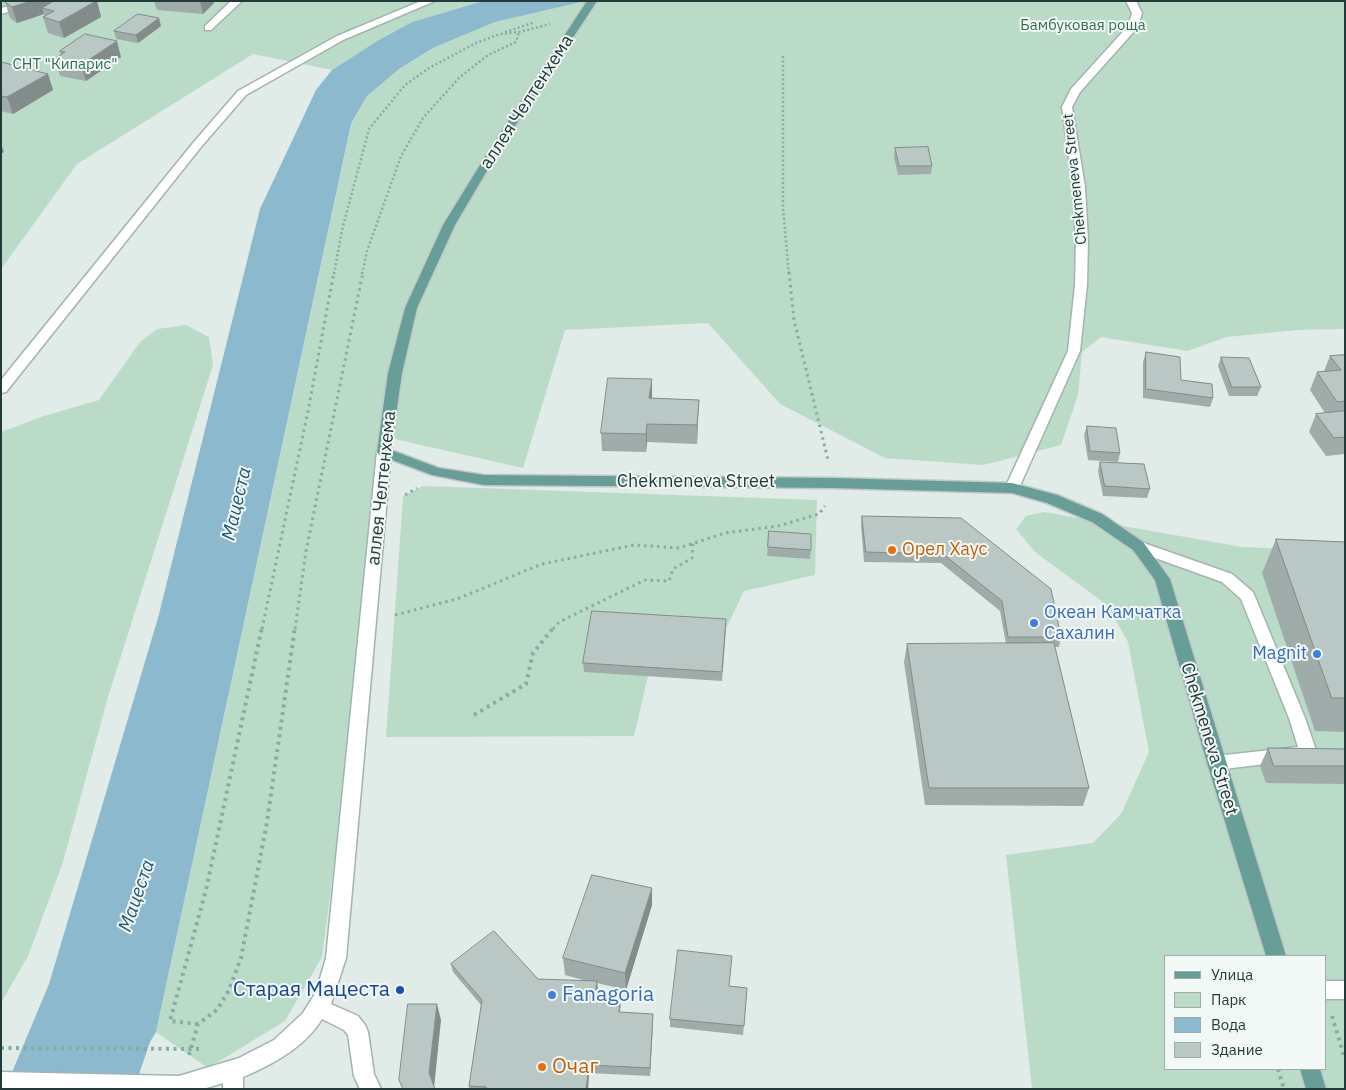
<!DOCTYPE html>
<html>
<head>
<meta charset="utf-8">
<style>
	body { margin:0 }
	#map { position:relative; width:1346px; height:1090px; overflow:hidden; background:#e1ebe8; font-family:"IBM Plex Sans",sans-serif }
	canvas { display:block }
	.frame { position:absolute; inset:0; border:2px solid #233b38; pointer-events:none }
	.legend { position:absolute; left:1164px; top:955px; width:162px; height:115px; box-sizing:border-box; background:#f2f8f6; border:1px solid #9facaa; margin:0; padding:6px 9px; list-style:none; font-size:15px; color:#233b38 }
	.legend li { display:flex; align-items:center; gap:10px; height:25px }
	.legend b { width:25px; border:1px solid #9facaa }
</style>
</head>
<body>
<div id="map">
<canvas width="1346" height="1090"></canvas>
<div class="frame"></div>
<ul class="legend">
<li><b style="height:6px;background:#689e98"></b>Улица</li>
<li><b style="height:14px;background:#bbdbc9"></b>Парк</li>
<li><b style="height:14px;background:#8cb9cd"></b>Вода</li>
<li><b style="height:14px;background:#bac8c5"></b>Здание</li>
</ul>
</div>
<script>
const context = document.querySelector('canvas').getContext('2d');
context.lineJoin = 'round';
function fill(path, color) {
  context.fillStyle = color;
  context.fill(path, 'evenodd');
}
function stroke(path, color, width, dash) {
  context.strokeStyle = color;
  context.lineWidth = width;
  context.lineCap = dash ? 'butt' : 'round';
  context.setLineDash(dash || []);
  context.stroke(path);
}
function label(font, color, halo, rows, align = 'center') {
  context.font = font + ' "IBM Plex Sans",sans-serif';
  context.lineWidth = 4;
  context.setLineDash([]);
  context.textBaseline = 'middle';
  context.strokeStyle = halo;
  context.fillStyle = color;
  for (const [text, x, y, turn = 0] of rows) {
    context.save();
    context.translate(x, y);
    context.rotate((+turn || 0) * Math.PI / 180);
    context.textAlign = isNaN(turn) ? turn : align;
    if (halo) context.strokeText(text, 0, 0);
    context.fillText(text, 0, 0);
    context.restore();
  }
}
fill(new Path2D(`
	M1,1h482l-71,21 -35,19 -45,29 -79,-16 -176,110 -76,105z
	M586,1h759v328l-48,1 -70,7 -40,14 -86,-14 -19,15 -4,43 -17,50 -78,20 -98,-7 -105,-54 -72,-81 -143,7 -42,138 -133,-30 -68,519 -37,64 -77,47 -52,-36 195,-907 16,-29 32,-27 34,-21 62,-26z
	M186,325l23,12 4,28 -105,332 -45,165 -35,94 -27,47v-571l43,-16 55,-16 41,-58 17,-13z
	M423,486l394,14 -2,75 -71,16 -18,38 -133,-8 55,55 -14,60 -248,1 17,-241z
	M1044,512l198,35 103,4v538h-313l-26,-234 87,-12 28,-29 28,-62 -21,-110 -21,-37 -72,-53 -19,-23 10,-13zM1165,956h160v113h-160z`), '#bbdbc9');
fill(new Path2D(`
	M483,1h103l-91,21 -62,26 -34,21 -32,27 -16,28 -195,908 -6,10 -16,47h-129l44,-105 109,-366 102,-409 56,-119 16,-20 45,-29 35,-19z`), '#8cb9cd');
const minor = new Path2D(`
	M28,1h17l-44,13v-6z
	M231,1h11l-31,29h-6v-4z
	M421,1h14l-92,39 -97,55 -45,52 -195,245 -5,1v-13l192,-237 45,-52 99,-55z
	M1126,1h10l6,12 -4,14 -58,65 -8,15 13,80 3,54 -1,44 -7,66 -61,137 -2,3h-10l-2,-3 63,-137 7,-66 1,-44 -3,-54 -11,-80 9,-18 57,-63 4,-13z
	M384,447l5,2 2,3 -45,506 -15,46 27,12 7,9 3,7 6,42 7,15h-21l-6,-13 -6,-41 -4,-5 -22,-11c-17,28 -50,46 -79,58v12h-20v-6l-20,6h-202v-17l178,4 60,-18 35,-18 29,-27 13,-21 10,-34 51,-506 2,-3z
	M1138,541l94,33 21,18 52,126 12,35 -3,5 -98,12 -6,-2 -3,-5 3,-5 6,-2 82,-9 -9,-29 -48,-119 -19,-17 -89,-32 -3,-4 3,-4z
	M1325,981h20v18h-20z`);
const major = new Path2D(`
	M587,1h10l-99,151 -43,73 -38,83 -15,65 -11,77 48,18 45,7 349,3 179,5 45,12 45,19 41,28 27,37 116,377h-20l-59,-193 -52,-183 -22,-30 -41,-28 -45,-19 -35,-10 -179,-5 -349,-3 -52,-10 -53,-20 -2,-3 11,-79 17,-65 38,-83 45,-73z
	M1300,1069h20l6,20h-20z`);
stroke(minor, '#a4b3b0', 3);
stroke(major, '#c1c8c7', 3);
stroke(new Path2D(`
	M505,32l30,-10
	M783,56v153l6,65
	M334,274l8,-44 27,-101 36,-44 24,-17 47,-25 24,-9 19,-2 31,-8
	M362,274l5,-23 34,-95 22,-38 36,-40 29,-23 28,-13 3,-10`), '#84ada6', 2.5, [2, 2.5]);
stroke(new Path2D(`
	M789,272l5,48 34,140
	M405,495l12,-7
	M395,615l62,-16 85,-35 92,-19 45,3 46,-15 53,-7 41,-12 6,-8
	M262,629l46,-218 26,-139
	M295,629l11,-78 57,-279
	M553,629l6,-7 86,-42 24,1 4,-12 19,-11 1,-15`), '#84ada6', 3, [2.5, 4]);
stroke(new Path2D(`
	M474,715l52,-31 7,-31 21,-26
	M1332,1016l13,43
	M198,1024l-28,-3 36,-131 56,-263
	M1,1048l199,1
	M189,1055l9,-31 19,-14 12,-20 12,-32 26,-136 28,-195
	M1278,1069l6,20`), '#84ada6', 4, [3, 4.5]);
fill(minor, '#fff');
fill(major, '#689e98');
fill(new Path2D(`
	M97,1l4,16 -37,21 -16,-5 -5,-16 2,-1 -1,-2 -27,9 -7,-5 -5,-16z
	M154,1h59l1,2 -11,11 -46,-4z
	M161,26l-23,17 -22,-4 -2,-8z
	M60,51l61,6 -35,24 -26,-5 -5,-17 6,-4z
	M1,62l47,12 5,16 -40,24 -12,-3z
	M895,148l37,18 -1,8 -33,1 -4,-18z
	M1146,352l35,28 32,18 -3,9 -67,-9v-36z
	M1345,355v99l-19,2 -17,-24 7,-18 9,-1 -15,-23 7,-18 7,-1 6,-15z
	M1221,357l40,30 -4,9h-28l-11,-30z
	M652,398l47,2 -2,44 -50,-2 -1,10 -44,-1 -1,-18z
	M1087,426l33,27 -2,9 -30,-2 -4,-25z
	M1100,462l50,27 -3,9 -44,-2 -5,-25z
	M862,516l99,2 100,119 -2,10h-4l34,141 -6,18 -158,-1 -21,-143 3,-18h99l-6,-33 -59,-48 -77,-1 -3,-37z
	M769,531l42,19 -1,9 -43,-3z
	M1276,539l69,3v190l-30,-1 -53,-158z
	M726,629l-4,52 -138,-9 -1,-9z
	M1268,748l77,1v35l-79,-1 -6,-17z
	M652,888v17l-26,85 -29,-7v12l24,9 -1,8 33,2 -3,62 -61,-3 -1,16h-119v-3l12,-81 -28,-33 -2,-8 87,15 49,2 -22,-6 -2,-17z
	M730,986l17,2 -4,47 -73,-8v-8z`), '#a0aca9');
fill(new Path2D(`
	M31,1h33l-12,1h-3l3,8 -10,-2 2,6 -27,9 -5,-16z
	M97,1l4,16 -37,21 -5,-16z
	M200,1h13l1,2 -11,11z
	M159,18l2,8 -23,17 -2,-8z
	M117,41l4,16 -35,24 -5,-16z
	M48,74l5,16 -40,24 -6,-17z
	M1,144l3,8 -3,2z
	M652,379v18l-2,19 -1,-18z
	M699,400l-1,18 -1,26v-19z
	M647,424v18l-1,10v-18z
	M652,888v17l-26,85 -1,-17z
	M597,981l1,8 -2,14 -1,-8z
	M437,1004l4,16 -7,68 -5,-15z
	M653,1014v8l-3,54v-8z
	M589,1065v8l-1,16h-2z`), '#828c8a');
const building = new Path2D(`
	M9,1h22l-19,6 -7,-5z
	M96,1l-37,21 -16,-5 11,-6 -12,-3 10,-6h-3l1,-1z
	M138,14l21,4 -23,17 -22,-4z
	M85,34l32,7 -36,24 -26,-6 10,-7 -5,-1z
	M1,62l47,12 -41,23 -6,-1z
	M928,147l4,19h-33l-4,-18z
	M1146,352l34,5 1,23 31,4 1,14 -67,-9z
	M1345,355v46l-8,1 -20,-30 24,-2 -11,-14z
	M1221,357l28,1 12,29h-29z
	M608,378l44,1 -3,19 50,2 -2,25 -50,-1 -1,10 -45,-1z
	M1345,411v26l-11,1 -18,-24z
	M1087,426l29,2 4,25 -30,-2z
	M1100,462l44,2 6,25 -45,-3z
	M862,516l99,2 90,71 10,48h-53l-6,-36 -59,-47 -77,-2z
	M769,531l42,3v16l-43,-3z
	M1276,539l69,3v156h-13z
	M592,611l134,8 -4,53 -139,-9z
	M1054,643l35,145h-160l-22,-144z
	M1268,748l77,1v17h-71z
	M592,875l60,13 -27,85 -62,-15z
	M494,931l44,48 59,2 -2,14 25,1 -1,16 34,2 -3,54 -61,-3 -3,24h-100v-2l-17,-1 13,-86 -31,-36z
	M678,950l54,6 -3,30 18,2 -3,38 -74,-7z
	M408,1004h29l-8,69 6,16h-32l-4,-9z`);
fill(building, '#bac8c5');
stroke(building, '#828c8a', 1);
for (const [x, y, r, color] of [
	[892,550,5,"#e8710a"],
	[1034,623,5,"#3f7fe0"],
	[1317,654,5,"#3f7fe0"],
	[400,990,5,"#1a4fb4"],
	[552,995,5,"#3f7fe0"],
	[542,1067,5,"#e8710a"]
]) {
  const dot = new Path2D();
  dot.arc(x, y, r, 0, 2 * Math.PI);
  context.fillStyle = color;
  context.fill(dot);
  stroke(dot, '#f2f8f6', 2);
}
label('15px', '#2f6f51', '#f2f8f6', [
	["Бамбуковая роща",1083,26],
	["СНТ \"Кипарис\"",65,65]
]);
label('15px', '#233b38', '#f2f8f6', [
	["Chekmeneva Street",1075,179,-96]
]);
label('18px', '#233b38', '#f2f8f6', [
	["аллея Челтенхема",527,102,-57],
	["Chekmeneva Street",696,482],
	["аллея Челтенхема",382,488,-84],
	["Chekmeneva Street",1209,739,73]
]);
label('18px', '#c56008', '#f2f8f6', [
	["Орел Хаус",902,550]
], 'left');
label('18px', '#366cbe', '#f2f8f6', [
	["Океан Камчатка",1044,613],
	["Сахалин",1044,634],
	["Magnit",1307,654,"right"]
], 'left');
label('italic 19px', '#205973', '#f2f8f6', [
	["Мацеста",237,504,-77],
	["Мацеста",137,896,-71]
]);
label('21px', '#164399', '#f2f8f6', [
	["Старая Мацеста",390,990]
], 'right');
label('21px', '#366cbe', '#f2f8f6', [
	["Fanagoria",562,995]
], 'left');
label('21px', '#c56008', '#f2f8f6', [
	["Очаг",552,1067]
], 'left');
</script>
</body>
</html>
